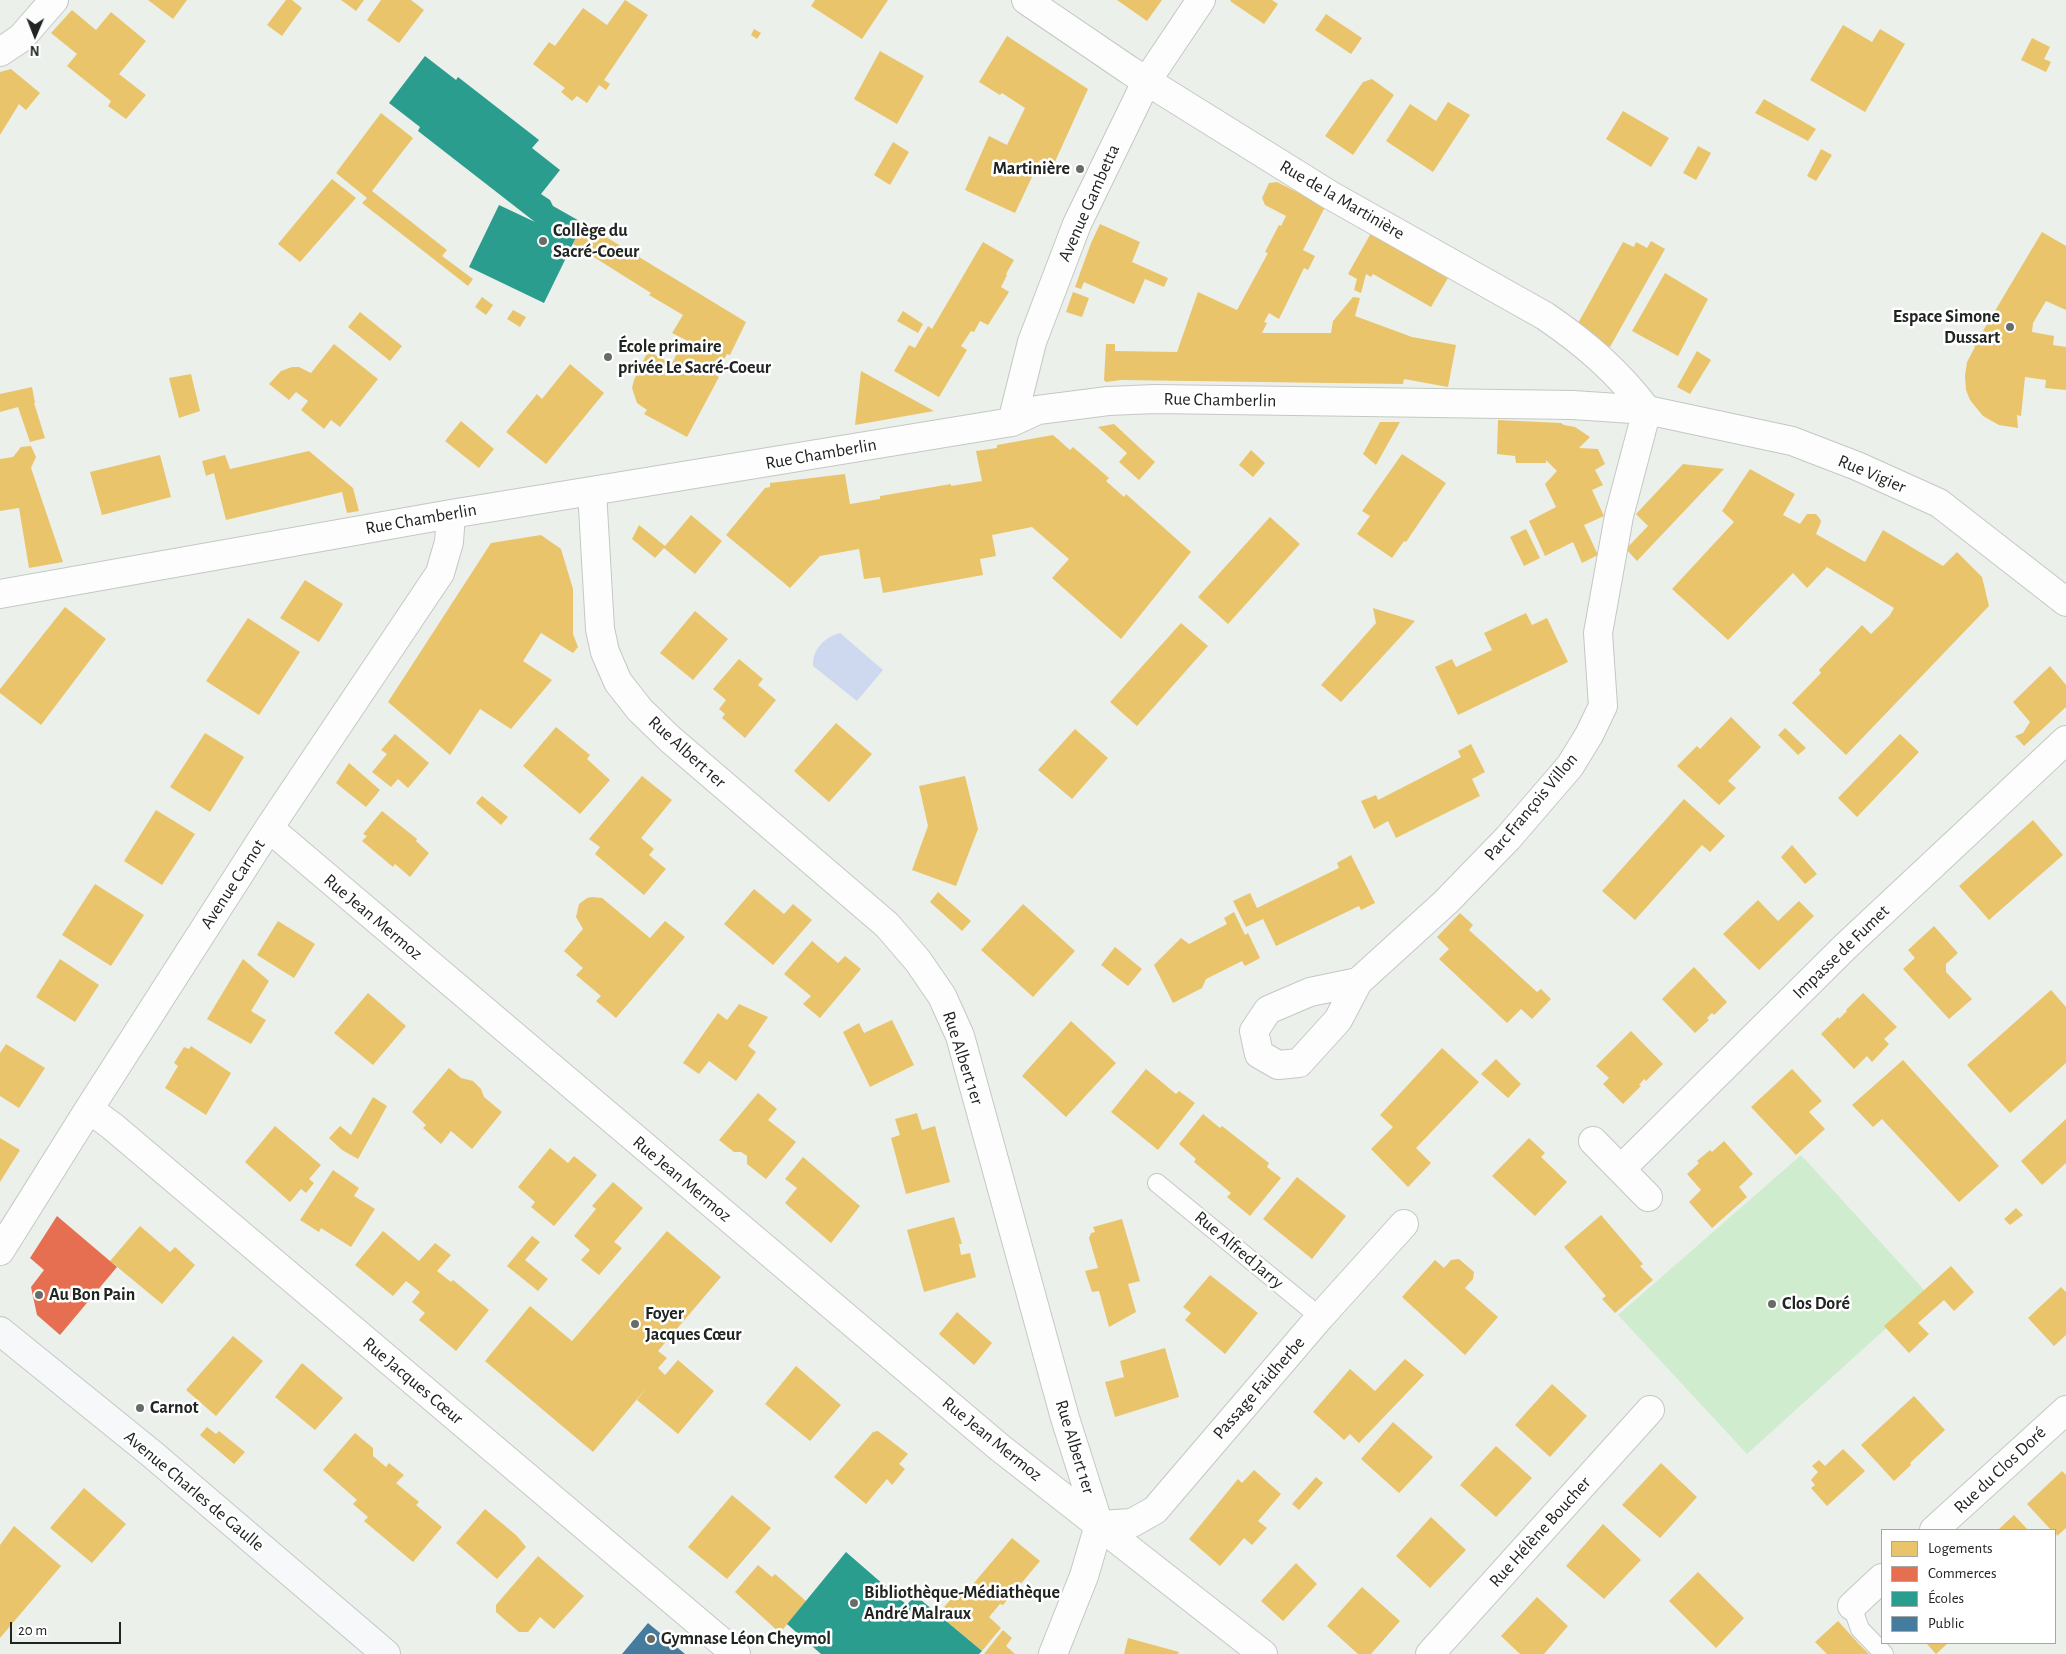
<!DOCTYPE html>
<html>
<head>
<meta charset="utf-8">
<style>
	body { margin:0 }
	#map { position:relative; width:2066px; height:1654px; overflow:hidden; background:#ebf0eb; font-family:"Alegreya Sans",sans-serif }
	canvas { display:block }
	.legend { position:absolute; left:1881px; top:1529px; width:175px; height:115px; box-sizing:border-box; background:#fff; border:1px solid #a6a8a6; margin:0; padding:6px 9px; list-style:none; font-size:15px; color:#212521 }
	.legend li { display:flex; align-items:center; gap:10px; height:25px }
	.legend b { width:25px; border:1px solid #a6a8a6 }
	.north { position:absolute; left:10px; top:10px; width:50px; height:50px; -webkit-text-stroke:4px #fff; paint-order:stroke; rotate:181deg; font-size:14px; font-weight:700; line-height:20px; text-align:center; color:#212521 }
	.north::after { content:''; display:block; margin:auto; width:18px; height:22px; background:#212521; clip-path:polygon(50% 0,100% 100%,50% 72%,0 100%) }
	.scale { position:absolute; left:10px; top:1622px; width:111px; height:22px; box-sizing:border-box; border:2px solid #212521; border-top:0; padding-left:6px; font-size:15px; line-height:18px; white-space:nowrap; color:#212521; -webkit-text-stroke:4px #fff; paint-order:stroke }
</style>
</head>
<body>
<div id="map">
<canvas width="2066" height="1654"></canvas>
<ul class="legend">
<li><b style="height:14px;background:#e9c46a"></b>Logements</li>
<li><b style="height:14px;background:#e76f51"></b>Commerces</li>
<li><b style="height:14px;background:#2a9d8f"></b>Écoles</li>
<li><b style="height:14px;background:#457b9d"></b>Public</li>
</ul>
<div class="north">N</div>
<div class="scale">20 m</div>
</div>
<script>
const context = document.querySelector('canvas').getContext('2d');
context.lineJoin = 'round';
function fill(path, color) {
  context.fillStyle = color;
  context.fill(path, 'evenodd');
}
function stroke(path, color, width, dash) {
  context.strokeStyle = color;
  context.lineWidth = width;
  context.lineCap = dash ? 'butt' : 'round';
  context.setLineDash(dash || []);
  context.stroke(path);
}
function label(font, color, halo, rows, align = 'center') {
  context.font = font + ' "Alegreya Sans",sans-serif';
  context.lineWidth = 5;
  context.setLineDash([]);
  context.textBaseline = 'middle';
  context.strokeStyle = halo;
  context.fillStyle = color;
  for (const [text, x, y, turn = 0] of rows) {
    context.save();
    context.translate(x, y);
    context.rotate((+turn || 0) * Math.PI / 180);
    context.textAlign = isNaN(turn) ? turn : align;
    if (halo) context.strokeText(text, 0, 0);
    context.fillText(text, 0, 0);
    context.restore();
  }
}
fill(new Path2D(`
	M1801,1155l125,137 -179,162 -129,-139z`), '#cfecce');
fill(new Path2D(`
	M840,633l43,37 -26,31 -44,-35c-1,-17 12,-29 27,-33z`), '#ced9ef');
fill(new Path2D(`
	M148,0h39l-14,19z
	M286,0h6l10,8 -20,28 -15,-11z
	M341,0h23l-8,11z
	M381,0h30l13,10 -25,33 -32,-23z
	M625,0l23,15 -44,65 6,4 -4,6 -7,-5 -12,18 -10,-7 -5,5 -11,-9 4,-4 -32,-24 16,-22 6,4 28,-38 24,17z
	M815,0h73l-26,39 -51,-33z
	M1117,0h45l-15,21z
	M1231,0h41l6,4 -14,20 -34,-23z
	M72,10l24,20 15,-18 35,29 -27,33 27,21 -20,24 -18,-13 3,-5 -44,-35 10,-12 -26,-21z
	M1326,14l36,24 -11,16 -36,-24z
	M1843,25l29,17 8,-13 25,15 -40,68 -55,-32z
	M754,29l7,4 -4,6 -6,-4z
	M1007,36l81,53 -35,77 -13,-6 -25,53 -50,-23 24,-54 18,9 18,-37 -23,-15 -2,2 -21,-13z
	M2032,38l18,9 -6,12 7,3 -5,10 -25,-12z
	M880,51l44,25 -27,48 -43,-25z
	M11,69l29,24 -14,17 -7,-6 -19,31v-63z
	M1372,79l22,16 -41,60 -28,-19 38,-54z
	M1764,99l52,30 -8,12 -53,-28z
	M1448,102l22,13 -37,57 -47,-31 24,-37 26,17z
	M1623,111l46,27 -18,29 -45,-28z
	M381,113l32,25 -41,53 75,59 -5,6 31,23 -5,7 -106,-83 5,-5 -31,-25z
	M893,142l16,10 -19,33 -16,-10z
	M1698,146l13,7 -15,27 -13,-7z
	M1821,149l11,6 -16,26 -9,-5z
	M332,179l24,19 -56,64 -22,-18z
	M1277,182l22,11v-2l26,16 -22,43 12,6 -7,14 -4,-2 -25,51 -10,-6 -5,9 3,1 -5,10h69l2,-12 20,-24 7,1 -5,18 57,21 44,8 -8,42 -44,-8 -1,5 -282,-4 -15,2 -2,-2 2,-36h9v7l62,1 21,-60 39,18 31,-57 -3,-1 14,-27 2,1 5,-10 -21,-11 -3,-7 7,-15z
	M583,223l163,99 -16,33 -3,-1 -12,21 4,2 -32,60 -43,-23 3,-4 -10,-7 -5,-15 2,-8 14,-29 24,13 6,-13 4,2 6,-12 -16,-8 11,-18 -34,-20 2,-2 -78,-49z
	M1100,224l40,18 -8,20 36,16 -4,9 -19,-8 -11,25 -50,-22 -3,7 -6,-2 16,-44z
	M2042,232l24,14v64l-20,-9 -13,22 -1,9 22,4 -1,9 13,2v43l-21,-2 1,-8 -21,-3 -4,39 -4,-1 1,13 -19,-3 -16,-9 -13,-16 -4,-10 -1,-14 2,-14 8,-15 -1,-1z
	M1371,233l77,45 -17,29 -58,-33 -2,3 -5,-3 -5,19 -7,-3 3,-11 -9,-5z
	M1651,241l14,8 -55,98 -34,-20 47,-85 11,5 2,-5 11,6z
	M983,242l31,18 -8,14 1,1 -6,12 8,5 -21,33 -8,-4 -6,11 -3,-1 -10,15 6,4 -28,47 -45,-26 15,-26 6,3 13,-22 4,3z
	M1665,273l43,26 -30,57 -46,-25z
	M1073,292l16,6 -7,19 -16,-5z
	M482,297l11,8 -7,10 -11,-8z
	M513,310l13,7 -6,10 -13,-8z
	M903,311l20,13 -5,9 -21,-12z
	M360,312l42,34 -12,15 -42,-34z
	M334,344l44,35 -38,48 -9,-7 -7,9 -23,-19 7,-9 -12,-9 -7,8 -20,-16 12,-13 11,-4h7l12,6z
	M1697,351l14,9 -21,34 -13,-7z
	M570,364l34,29 -58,71 -40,-32 31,-38 5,5z
	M861,371l73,40 -79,14z
	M191,374l9,37 -21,7 -10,-40z
	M32,387l3,16h-1l11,35 -15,4 -12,-35 -18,5v-18z
	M1498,420l63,3 3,2 11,2 15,10 -11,11 19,1 7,15 -10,6 8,15 -11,5 12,26 -20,9 14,30 -16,8 -9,-21 -28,14 -16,-35 27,-14 -11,-23 12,-13 -11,-11v3h-30l-1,-7 -18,-2z
	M461,421l33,28 -15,19 -34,-27z
	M1380,422h20l-24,43 -13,-11z
	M1114,424l41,38 -16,18 -20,-18 8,-9 -29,-26z
	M1053,435l17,15 3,-3 36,31 -3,3 18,16 2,-3 65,58 -70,87 -69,-61 17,-19 -37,-32 -40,8 4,21 -16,3 3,16 -100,18 -3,-16 -16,2 -5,-30 -39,7 -30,32 -64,-53 39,-47 5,-1v-4l75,-9 5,30 30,-5v-3l71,-12v2l31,-5 -6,-30 21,-3v-3z
	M31,446l5,11 -5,11 32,94 -34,6 -10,-60 -19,3v-52l13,-2 8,-10z
	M1251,450l14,13 -12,14 -14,-12z
	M309,451l44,37 6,23 -12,2 -5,-21 -116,28 -12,-47 -8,3 -4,-15 23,-6 5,14z
	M1402,454l44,29 -40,59 -2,-1 -12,17 -35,-24 13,-18 -8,-5z
	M160,455l11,42 -69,18 -12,-43z
	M1683,464l41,5 -87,92 -11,-12 22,-23 -12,-12z
	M1750,469l45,25 -12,21 17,9 7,-10h9l4,5 1,3 -5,12 49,28 18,-32 60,36 14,-14 25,25 7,29 -143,149 -54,-52 29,-30 -2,-3 43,-45 9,9 19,-19 4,-7 -67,-41 -20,21 -14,-15 -65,67 -56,-51 62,-67 -12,-11z
	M691,515l31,26 -27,33 -31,-26 -9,10 -23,-19 7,-14 26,21z
	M1270,517l30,27 -72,80 -30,-27z
	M1526,529l14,29 -16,8 -14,-29z
	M541,535l20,14 12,40v45l5,13 -5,6 -32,-20 -18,28 29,19 -41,49 -31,-20 -30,46 -62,-53 103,-159z
	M305,580l38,24 -24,38 -39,-24z
	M65,607l41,32 -65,86 -41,-32v-4z
	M1373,608l42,13 -74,81 -20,-17 55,-62z
	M695,611l33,28 -35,41 -33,-27z
	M1526,613l6,12 15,-7 21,44 -110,53 -23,-48 17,-8 4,8 36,-17 -8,-17z
	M248,618l52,34 -41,63 -53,-34z
	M1181,623l27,23 -71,80 -27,-24z
	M739,659l24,20 -5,6 18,15 -31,38 -23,-20 3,-4 -6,-5 7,-9 -13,-11z
	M2050,666l16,19v22l-42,39 -9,-10 8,-3 7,-11 -17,-20z
	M1731,717l30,30 -33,34 8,7 -17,17 -42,-39 20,-20 3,3z
	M836,723l36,31 -43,48 -35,-31z
	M556,727l34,28 -3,4 23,21 -30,34 -57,-48z
	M1785,728l21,20 -8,7 -20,-20z
	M1075,729l33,29 -36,41 -34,-29z
	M205,733l39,24 -34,55 -40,-25z
	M395,734l34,29 -21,25 -10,-9 -7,8 -19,-15 15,-18 -6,-4z
	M1900,734l19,18 -62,65 -19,-19z
	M1471,744l14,28 -13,7 8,17 -84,42 -8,-17 -14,8 -13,-28 15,-6 2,5 45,-23 38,-20 -3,-6z
	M349,763l31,27 -14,17 -30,-24z
	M642,776l30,24 -31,38 13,11 -5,6 17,14 -22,26 -49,-41 5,-7 -11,-8z
	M965,776l13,53 -22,57 -44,-16 16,-44 -9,-40z
	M482,796l26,21 -7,8 -25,-22z
	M1684,799l41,37 -15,16 -8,-7 -67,75 -33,-29z
	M156,810l39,24 -33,51 -38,-24z
	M382,811l35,28 -1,2 13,12 -19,24 -15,-13 -2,3 -31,-26 5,-5 -4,-2z
	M2033,820l30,35 -74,65 -30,-34z
	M1792,845l25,29 -12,10 -24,-27z
	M1351,855l24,48 -14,7 -2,-4 -83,40 -13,-27 -17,8 -13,-26 17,-8 7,15 82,-40 -2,-5z
	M95,884l49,31 -33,51 -49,-31z
	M754,889l30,25 9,-10 19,16 -39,45 -49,-41z
	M938,892l33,29 -9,10 -32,-29z
	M592,897l10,1 48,40 15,-17 20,16 -69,81 -20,-17 5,-5 -25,-21 7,-7 -19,-17 19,-22 -7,-12 3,-13 8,-6z
	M1758,900l20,21 21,-20 15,15 -55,54 -36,-36z
	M1023,904l52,47 -42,46 -52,-47z
	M1234,912l11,23 3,-2 12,25 -15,8 -3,-5 -36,18 -4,9 -29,15 -19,-38 27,-27 8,6 38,-20 -3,-6z
	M1460,913l13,12 -4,5 68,62 4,-3 10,10 -19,20 -11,-10 -14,14 -68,-64 10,-10 -12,-12z
	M278,921l37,23 -21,34 -37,-23z
	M1934,926l24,27 -12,11v8l26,27 -23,20 -46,-50 12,-11 -7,-8z
	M812,941l26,22 7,-7 16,13 -41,49 -17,-14 8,-8 -27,-22z
	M1115,947l27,22 -14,17 -27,-21z
	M60,959l39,26 -24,37 -39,-25z
	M243,959l26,22 -18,30 15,9 -15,24 -44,-25z
	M1694,967l33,35 -13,13 -2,-2 -5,5 2,2 -14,13 -33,-34z
	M2051,990l15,17v56l-56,50 -43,-48z
	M368,993l38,33 -33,39 -39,-32z
	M1863,993l34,34 -13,12 5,5 -17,18 -5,-6 -13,13 -33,-35 17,-17 1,2 8,-8 -1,-1z
	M739,1004l29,13 -20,29 8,6 -20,29 -27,-20 -10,13 -16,-11 35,-50 9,7z
	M892,1020l22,45 -44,22 -27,-55 16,-9 5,10z
	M1071,1021l45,42 -50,54 -44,-41z
	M1631,1031l32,33 -17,17 -2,-2 -5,6 2,1 -18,18 -20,-20 6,-6 -13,-12z
	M6,1044l39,24 -26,40 -19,-12v-43z
	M191,1046l40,27 -25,42 -41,-27 13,-22 -4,-3 10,-16 5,2z
	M1442,1048l37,34 -63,66 15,15 -23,24 -37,-38 22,-22 -13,-12z
	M1496,1059l25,25 -13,14 -27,-24z
	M1903,1060l96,106 -40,36 -77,-83 -9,8 -21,-22z
	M449,1068l12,10 12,3 8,8 3,8 18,15 -30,37 -21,-18 -10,13 -18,-16 3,-3 -14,-13z
	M1146,1069l30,25 3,-3 16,12 -37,47 -47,-38z
	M1792,1069l30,32 -13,11 16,17 -29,26 -45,-48z
	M758,1093l19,16 -9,11 28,22 -30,37 -19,-15v-8l-6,-4h-7l-15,-12z
	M373,1097l14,9 -29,53 -16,-9 -13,-12 11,-12 11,9z
	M917,1113l5,17 13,-4 15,56 -44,12 -15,-56 9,-3 -5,-16z
	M1203,1114l17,14 2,-2 47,37 -2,4 14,11 -31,38 -23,-19 4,-4 -37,-31 2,-3 -17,-15z
	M2066,1119v44l-24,22 -21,-24z
	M275,1126l46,39 -12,14 5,4 -8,10 -5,-4 -11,13 -45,-40z
	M0,1138l20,12 -20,32z
	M1529,1138l16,15 -4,4 26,25 -32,34 -43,-40z
	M1724,1141l29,33 -14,13 8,10 -35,31 -23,-26 12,-12 -14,-16 12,-11 -2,-2 13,-11 2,2z
	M550,1148l18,15 6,-7 23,19 -43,51 -23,-19 4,-5 -17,-15z
	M803,1157l57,49 -29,37 -46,-40 12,-15 -12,-9z
	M333,1170l26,18 -5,8 21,13 -24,38 -30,-19 -2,4 -19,-12z
	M1297,1177l49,39 -34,43 -49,-40z
	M613,1182l30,26 -29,34 8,6 -23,27 -18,-15 9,-10 -16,-14 22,-27 -4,-3z
	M2016,1208l7,7 -13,10 -6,-6z
	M1601,1215l42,49 -3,2 13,14 -38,33 -13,-14 4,-3 -42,-49z
	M954,1217l8,27h-3l2,11 9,-2 6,24 -52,15 -17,-62z
	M1122,1219l18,62 -12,3 8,28 -27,15 -10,-36 -7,1 -7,-21 13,-3 -9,-30 2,-5 4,-1 -2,-5z
	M140,1226l30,26 5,-5 20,18 -33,39 -52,-43z
	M383,1231l36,30 16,-18 16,12 -14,16 14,11 2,-2 36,30 -33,41 -37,-31 6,-7 -13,-11 8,-10 -14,-11 -13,15 -38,-31z
	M667,1231l54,46 -63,74 9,7 -9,10 7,7 13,-15 36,31 -36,43 -41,-34 11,-14 -55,66 -108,-91 45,-55 42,35z
	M532,1236l8,6 -15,18 23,19 -10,12 -31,-25z
	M1459,1259l15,13 -1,7 -8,9 33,29 -33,38 -63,-58 33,-37 9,8 7,-8z
	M1951,1266l23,26 -20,19 -10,-11 -26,23 11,11 -20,19 -25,-27z
	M1210,1275l48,38 -33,41 -40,-34 6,-7 -8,-6z
	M2061,1287l5,5v43l-12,11 -26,-28z
	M957,1312l35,31 -18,22 -35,-31z
	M233,1336l30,25 -47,55 -30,-26z
	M1165,1348l14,49 -64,20 -10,-35 19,-5 -4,-16z
	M1405,1359l19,16 -65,68 -9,-9 -6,6 -31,-28 37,-43 25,22z
	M302,1363l41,35 -28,32 -40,-33z
	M796,1366l45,39 -31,36 -45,-37z
	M1552,1384l35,32 -37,41 -35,-32z
	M1914,1396l31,34 -35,33 1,2 -17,16 -33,-36z
	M1393,1422l40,35 -34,36 -38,-34z
	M207,1427l9,7 3,-3 26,21 -11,12 -34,-29z
	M878,1431l30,23 -9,10 6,5 -13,16 -5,-6 -21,25 -32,-27 39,-45z
	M355,1433l18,15v8l13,11 3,-4 15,12 -8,8 23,19 -3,3 26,22 -29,35 -49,-41 4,-4 -15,-13 4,-4 -34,-30z
	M1496,1446l36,32 -36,39 -36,-32z
	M1843,1449l22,22 -38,35 -16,-18 4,-3 -4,-5 7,-8 -6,-6 7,-6 6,6z
	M1661,1463l36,34 -37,41 -38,-33z
	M1254,1470l27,24 -23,27 9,7 -15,17 -8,-7 -24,28 -31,-27 49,-60 4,4z
	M2062,1471l4,4v53l-9,8 -2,-6h-4l-24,-26z
	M1316,1477l7,6 -24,27 -7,-6z
	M84,1488l42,36 -34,39 -42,-35z
	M732,1495l39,33 -44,51 -39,-32z
	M485,1509l32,27 9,11 -29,32 -41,-36z
	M2014,1515l14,15h-30z
	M1431,1517l35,33 -36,38 -34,-32z
	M1603,1524l38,36 -37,39 -38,-33z
	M14,1526l47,40 -61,72v-93z
	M1012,1538l28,23 -37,44 -3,-1 -11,13 12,11 -19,23 -44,-37 20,-23 5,5z
	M538,1556l46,40 -30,33 -14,-12 -12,15h-9l-23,-20v-7z
	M1296,1563l21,21 -34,37 -22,-20z
	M758,1565l14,12 3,-3 31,27 -26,32 -45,-41z
	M1698,1572l46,46 -28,30 -47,-47z
	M1362,1587l38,34 -29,33h-13l-31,-28z
	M1537,1597l31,29 -24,28h-24l-19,-18z
	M1838,1621l20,22 11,11h-42l-12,-12z
	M1003,1630l9,8 -6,8 9,8h-31z
	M1128,1638l51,14 -1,2h-54z
	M1926,1643h22l-12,11z`), '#e9c46a');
fill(new Path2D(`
	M57,1216l60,51 -57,68 -23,-20 -6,-28 13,-17 -14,-12z`), '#e76f51');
fill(new Path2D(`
	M425,56l31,24 2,-3 81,63 -7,8 28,22 -19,24 9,6 3,6 30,17 -39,80 -75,-36 30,-62 36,17 -117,-91 2,-4 -31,-24z
	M846,1552l61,53 8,-10 67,56 -3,3h-158l-34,-30z`), '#2a9d8f');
fill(new Path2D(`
	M648,1623l37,31h-63z`), '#457b9d');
const lane = new Path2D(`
	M1157,1183l163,134
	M1852,1606l8,23 24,25`);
const street = new Path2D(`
	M1026,0l103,70 201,125 215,121c41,28 72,55 102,94
	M0,52l21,-14 33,-38
	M1012,422l20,-80 45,-118 69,-142 55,-82
	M592,491l8,138 5,23 13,30 22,28 30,29 217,186 31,36 24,35 18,40 105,382 34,107 -15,51 -31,78
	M0,594l451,-80 561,-92 26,-12 70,-9 47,-2 418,6 74,5 145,31 65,25 82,37 127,99
	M269,828l730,619 264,207
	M1358,982l-48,10 -42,18 -14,21 5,23 19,11 21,-2 39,-43 20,-38 88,-80 62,-64 62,-72 19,-31 14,-29 -5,-73 21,-117 28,-106
	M89,1109l23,17 624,528
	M1593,1141l55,56
	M1621,1169l225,-223 220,-206
	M0,1251l89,-142 180,-281 171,-255 9,-31 2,-28
	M1099,1525l33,-2 23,-13 165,-193 84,-93
	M1934,1530l132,-120
	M1852,1606l30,-28
	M1430,1654l220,-244`);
const secondary = new Path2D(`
	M0,1331l152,123 234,200`);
stroke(lane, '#c4c8c4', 20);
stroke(street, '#c4c8c4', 30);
stroke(secondary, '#c4c8c4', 30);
stroke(lane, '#fcfdfc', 18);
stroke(street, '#fcfdfc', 28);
stroke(secondary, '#f6f8f9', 28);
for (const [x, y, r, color] of [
	[1080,169,5,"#686c68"],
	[543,241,5,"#686c68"],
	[2010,327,5,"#686c68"],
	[608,357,5,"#686c68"],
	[39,1295,5,"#686c68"],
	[1772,1304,5,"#686c68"],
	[635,1324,5,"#686c68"],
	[140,1408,5,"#686c68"],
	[854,1603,5,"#686c68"],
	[651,1639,5,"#686c68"]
]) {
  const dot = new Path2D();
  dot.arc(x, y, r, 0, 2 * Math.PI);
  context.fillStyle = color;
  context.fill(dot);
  stroke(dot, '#fff', 2);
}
label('bold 18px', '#212521', '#fff', [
	["Martinière",1070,169,"right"],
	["Collège du",553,231],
	["Sacré-Coeur",553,252],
	["Espace Simone",2000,317,"right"],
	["Dussart",2000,338,"right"],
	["École primaire",618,347],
	["privée Le Sacré-Coeur",618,368],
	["Au Bon Pain",49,1295],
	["Clos Doré",1782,1304],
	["Foyer",645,1314],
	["Jacques Cœur",645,1335],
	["Carnot",150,1408],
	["Bibliothèque-Médiathèque",864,1593],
	["André Malraux",864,1614],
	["Gymnase Léon Cheymol",661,1639]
], 'left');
label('18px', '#212521', '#fff', [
	["Rue de la Martinière",1342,200,30],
	["Avenue Gambetta",1089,203,-66],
	["Rue Chamberlin",1220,400,1],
	["Rue Chamberlin",821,454,-10],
	["Rue Vigier",1872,474,23],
	["Rue Chamberlin",421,519,-10],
	["Rue Albert 1er",687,752,42],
	["Parc François Villon",1531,807,-50],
	["Avenue Carnot",233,884,-57],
	["Rue Jean Mermoz",373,917,40],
	["Impasse de Fumet",1841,952,-44],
	["Rue Albert 1er",963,1058,72],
	["Rue Jean Mermoz",682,1179,40],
	["Rue Alfred Jarry",1239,1250,40],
	["Rue Jacques Cœur",413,1381,40],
	["Passage Faidherbe",1259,1388,-49],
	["Rue Jean Mermoz",992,1439,39],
	["Rue Albert 1er",1075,1447,73],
	["Rue du Clos Doré",2000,1470,-43],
	["Avenue Charles de Gaulle",194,1491,40],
	["Rue Hélène Boucher",1540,1532,-48]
]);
</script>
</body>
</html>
